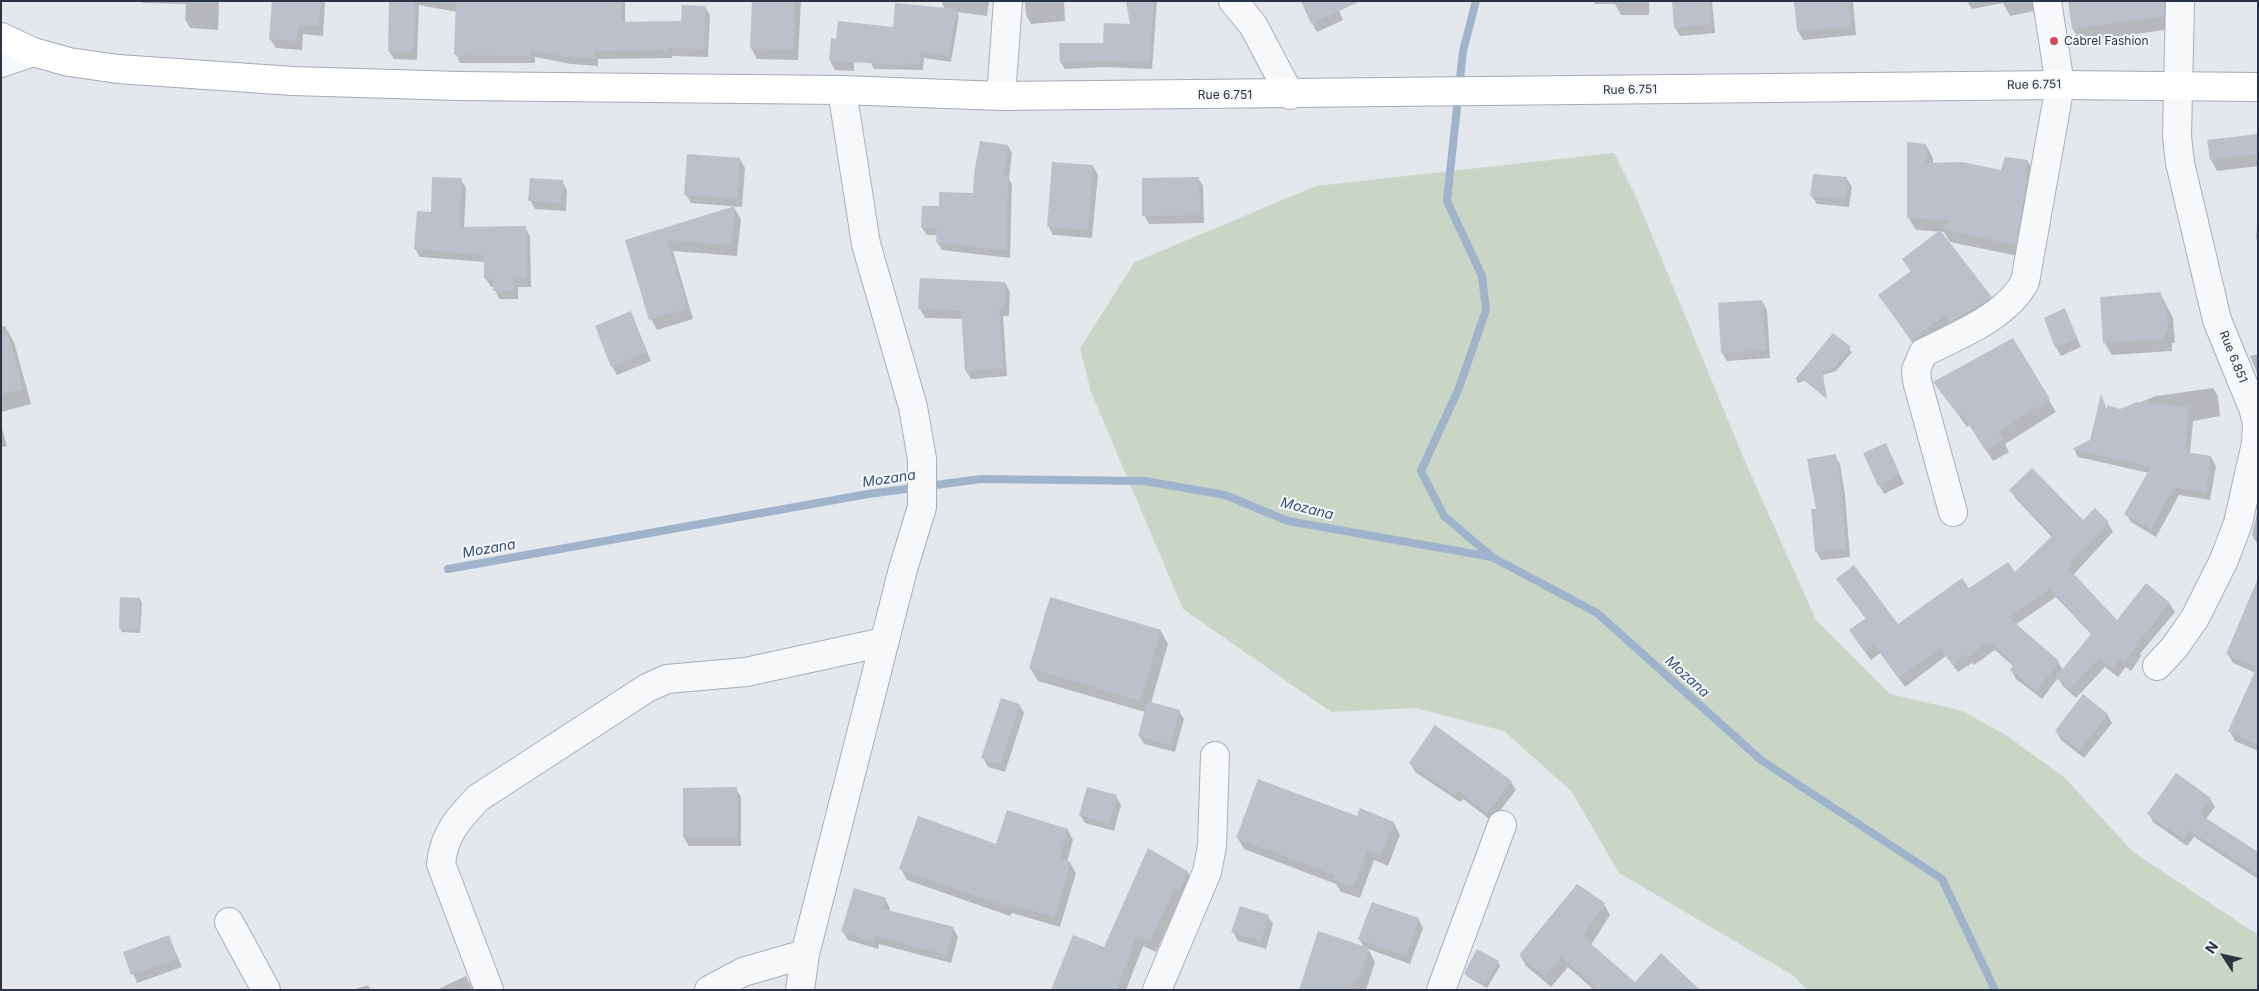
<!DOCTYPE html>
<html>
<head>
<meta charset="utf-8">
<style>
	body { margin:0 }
	#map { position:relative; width:2259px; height:991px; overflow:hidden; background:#e4e7ec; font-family:Inter,sans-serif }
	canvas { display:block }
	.frame { position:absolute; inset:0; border:2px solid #2b3445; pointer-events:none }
	.north { position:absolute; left:2199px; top:931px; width:50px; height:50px; -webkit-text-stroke:4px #f4f6f9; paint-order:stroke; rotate:305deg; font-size:14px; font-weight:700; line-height:20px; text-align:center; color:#2b3445 }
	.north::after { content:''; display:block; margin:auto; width:18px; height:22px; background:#2b3445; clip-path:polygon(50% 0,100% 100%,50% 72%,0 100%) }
</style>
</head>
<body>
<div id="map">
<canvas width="2259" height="991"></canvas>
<div class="frame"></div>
<div class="north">N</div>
</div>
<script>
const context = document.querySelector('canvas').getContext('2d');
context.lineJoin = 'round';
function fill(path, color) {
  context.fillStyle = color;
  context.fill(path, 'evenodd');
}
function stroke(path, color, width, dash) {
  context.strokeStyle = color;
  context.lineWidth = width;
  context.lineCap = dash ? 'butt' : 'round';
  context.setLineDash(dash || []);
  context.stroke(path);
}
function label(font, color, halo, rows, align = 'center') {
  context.font = font + ' Inter,sans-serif';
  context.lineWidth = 4;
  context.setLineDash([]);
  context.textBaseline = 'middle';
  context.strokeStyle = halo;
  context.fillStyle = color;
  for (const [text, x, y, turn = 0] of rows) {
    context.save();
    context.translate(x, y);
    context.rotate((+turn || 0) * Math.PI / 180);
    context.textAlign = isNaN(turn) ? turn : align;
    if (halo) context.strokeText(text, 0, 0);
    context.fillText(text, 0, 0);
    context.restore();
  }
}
fill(new Path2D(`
	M1614,153l23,46 107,260 72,161 74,74 72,17 44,24 59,43 68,74 125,83v55h-451l-13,-14 -175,-103 -47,-81 -68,-61 -88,-23 -85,4 -148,-103 -92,-217 -11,-44 55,-86 181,-76z`), '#c9d6c5');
fill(new Path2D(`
	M142,1h77l-1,29 -28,-2 -5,-9 1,-15 -43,-1z
	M273,1h52l-2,35 -20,-2 -1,16 -26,-2 -6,-9z
	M391,1h234v22l58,-1 22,-15 5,8 -2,42 -36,-1v2l-74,1v7l-27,-2 -36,-7v6h-75l-4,-9 1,-42 -38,-7 -2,55 -23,-1 -5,-8z
	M753,1h48l-3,59 -41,-1 -6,-11z
	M941,1h48l-2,15 -30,-4 2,4 -8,46 -27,-4 -1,12 -49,-1 -3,-6 23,-34 51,-20z
	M1025,1h39l1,20 -34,3 -5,-9z
	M1128,1h29l-5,68 -47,-2 -40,2 -4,-6 43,-19 27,-18z
	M1335,1l8,19 -26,12 -5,-9z
	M1593,1h56v14h-28l-6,-11h-20z
	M1673,1h39l3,32 -35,3 -5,-8z
	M1795,1h58l3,34 -53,5 -5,-9z
	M1967,1h73l-1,9 -29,6 -7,-13 -31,6z
	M2069,1h101l1,28 -90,13 -8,-13z
	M832,40l22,9v22l-19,-1 -5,-9z
	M2258,134v32l-41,5 -6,-11z
	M1926,145l7,13v6l69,7 26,-10 7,13 -12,83 -73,-15 -6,-10 -28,-2 -8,-13z
	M1008,146l4,7 -3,26 3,5 -2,74 -68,-8 -5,-8 1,-7h-11l-5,-7 18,-21 35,-12z
	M740,159l5,9 -3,39 -51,-4 -5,-8z
	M1093,166l5,9 -6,63 -39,-3 -5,-9z
	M1198,178l5,8 1,37 -55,1 -5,-9z
	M1847,179l5,8 -3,20 -32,-3 -5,-8z
	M461,180l5,8 -2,41 61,-2 5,9 1,51h-13v12h-19l-5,-12h-3l-5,-8 -1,-17 -65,-5 -5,-8 17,-36z
	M562,181l5,9 -1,21 -31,-2 -5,-9z
	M734,208l7,11 -4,37 -64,-5 20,68 -36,11 -6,-11 -25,-79z
	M2258,216v26l-2,-4z
	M1904,260l87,37 6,12 -79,42 -38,-56 31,-23z
	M921,280l84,3 5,9 -1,24h-6l4,60 -36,3 -5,-8 -3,-52 -38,-1 -5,-9z
	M2160,293l13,25 2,25h-3v8l-60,4 -8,-13z
	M1762,301l5,9 3,48 -43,3 -5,-8z
	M2065,310l16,37 -20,9 -5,-9z
	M631,313l20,48 -34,14 -5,-9z
	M5,326l9,16 17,62 -30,8v-85z
	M1833,334l19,18 -16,19 -13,4 4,24 -22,-18 -7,2 -2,-4z
	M2012,340l44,72 -51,32 4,8 -16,9 -23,-36 -3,2 -32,-45z
	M2258,354v21l-8,-19z
	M2213,388l5,8 2,20 -27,5 -3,33 21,3 5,9 -6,34 -31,-5 -23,42 -25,-15 -5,-8 23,-41 -71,-16 -4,-8 17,-8 10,-43 7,14 13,-2 35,-14z
	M1,425l6,21 -6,1z
	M1890,453l14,31 -20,10 -5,-9z
	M1835,456l5,8 5,31 5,62 -29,3 -5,-9 1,-41z
	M2011,490l72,32 12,-12 13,13 5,9 -39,42 43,48 52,-19 6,9 -35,42 1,2 -10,15 -5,-4 -8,10 -13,-10 -29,31 -13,-12 -5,-8 -16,21 -26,-20 -5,-9 3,-3 -19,-17 -21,15 -2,-2 -14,9 -12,-16 -41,31 -25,-34 -9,7 -15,-20 -5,-9 15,-12 -23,-31 55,38 71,-36 45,-16 38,-37 -36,-38zM2056,597l36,38 -29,35 -5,-8 -43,-37z
	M2258,509v36l-6,-10z
	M2258,581v170l-23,-10 -5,-10 26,-58 -23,-10 -6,-10z
	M140,599l2,4 -2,30 -18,-1 -2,-4z
	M1161,631l7,13 -17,59 28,8 5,8 -9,33 -31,-8 -5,-8 6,-24 -107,-31 -8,-13z
	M1019,705l5,8 -19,59 -17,-5 -5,-9z
	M2107,714l5,9 -28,35 -23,-18 -5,-9z
	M1410,763l101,19 5,8 -24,31 -29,-22 -3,3 -45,-30z
	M736,789l5,8v49h-52l-5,-8z
	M1116,796l5,9 -7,26 -29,-8 -5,-8z
	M2210,799l5,8 -9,12 52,34v26l-64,-42 -7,9 -34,-24 -4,-8z
	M1361,810l33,13 6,12 -12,31 -14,-6 -14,38 -19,-6 -5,-8 -92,-35 -7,-12 120,-19z
	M1068,830l5,10 -6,22 3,1 6,10 -16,54 -48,-14 -2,3 -103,-36 -6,-11z
	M1188,873l6,11 -10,17 -4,-2 -24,53 -13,-6 -17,44h-73l52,-42z
	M885,899l5,9 -1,4 64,16 5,9 -7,26 -72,-19 -1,5 -30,-9 -5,-8z
	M1604,904l6,11 -19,30 44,38 63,7h-104l-26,-23 -17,20 -25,-21 -6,-11z
	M1268,916l5,8 -7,25 -28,-8 -5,-9z
	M1418,919l5,9 -13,36 -42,-15 7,13 -9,28h-66l64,-43 -5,-8z
	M169,937l13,30 -45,16 -12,-30z
	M1498,962l2,4 -13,22 -19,-11 -3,-4z
	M466,976l7,14h-37z
	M368,985l3,5h-19z`), '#0003');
stroke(new Path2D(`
	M1476,1l-13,50 -16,150 35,75 4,34 -27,78 -38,83 23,45 47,40
	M448,569l420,-75 113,-15 164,2 80,14 63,26 204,36 105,56 164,147 181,119 53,111`), '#9fb4cc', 8);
fill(new Path2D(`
	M272,1h49l-3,25 -20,-1 -1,16 -28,-2z
	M389,1h26l-2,51 -25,-1z
	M456,1h165v21l60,-1 1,-16 24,1 -2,43 -36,-1v2l-74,1v7l-29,-1 -34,-7v6l-77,-1z
	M752,1h43l-2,49 -43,-2z
	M1126,1h28l-5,62 -48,-2 -41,2 -1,-20h44l1,-20 26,1z
	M1301,1h60l-50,23z
	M1672,1h37l2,23 -37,4z
	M1794,1h55l2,26 -54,4z
	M2068,1h96v15l-92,13z
	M895,3l62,6 -9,47 -27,-4 -1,12 -13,-1v2l-78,-4 2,-23 5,1 2,-18 55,6z
	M2258,134v20l-48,6 -3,-20z
	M980,141l28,4 -4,31h4l-2,75 -70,-9 1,-14h-16l1,-22h17v-14l34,1 1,-19z
	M1907,142l19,2v19l36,-1 39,8 4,-13 23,3 -4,15 4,1 -12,69 -75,-16 12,-9 -46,-2z
	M687,154l53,4 -3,41 -53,-4z
	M1052,162l41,3 -5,65 -41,-3z
	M1813,174l34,3 -2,22 -35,-3z
	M432,177l30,1 -3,49 67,-1 1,53h-13v12h-21v-12h-9v-24l-70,-6 3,-38 14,1z
	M1199,177l1,38 -58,1v-38z
	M530,178l33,2 -2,23 -33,-2z
	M735,206l-4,39 -64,-5 21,68 -39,12 -24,-80z
	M1940,230l52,67 -42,25 -5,-7 -34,25 -33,-45 33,-24 -9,-12z
	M920,278l85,4v26h-6l4,60 -38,3 -4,-60 -43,-2z
	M2161,292l1,12 4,-1 2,27h-3v9l-62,4 -3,-46z
	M1762,300l4,50 -45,3 -3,-50z
	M2065,308l12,30 -22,10 -11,-30z
	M631,311l16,41 -36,15 -16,-41z
	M1833,333l18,14 -17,21 -12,3 4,26 -24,-20 -7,2z
	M8,334l15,55 -22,5v-59z
	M2013,338l37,61 -52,33 5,7 -18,11 -23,-36 -3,2 -26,-34z
	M2101,394l6,16v-5l13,4 17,-7 52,5 -4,45 26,4 -5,36 -32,-5 -23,42 -27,-15 27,-47 -79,-18 18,-9z
	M1886,443l14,32 -22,11 -15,-33z
	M1836,454l5,32 5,63 -31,3 -4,-43h5l-9,-50z
	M2032,468l51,52 12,-12 14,14 -40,42 2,2 -2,3 48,51 29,-37 24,20 -35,42 2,1 -12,16 -5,-3 -7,9 -14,-10 -29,31 -14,-12 36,-44 -42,-44 -42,28 51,44 -22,30 -27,-21 4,-6 -25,-23 -21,16 -2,-3 -14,10 -12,-16 -41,30 -25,-34 -9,7 -16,-21 17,-12 -30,-39 18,-14 44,59 64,-46 7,10 39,-26 7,10 38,-37 -44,-45z
	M2258,578v167l-30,-14 29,-64 -31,-13z
	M120,597l20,1 -1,32 -20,-1z
	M1050,597l111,33 -21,71 -111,-33z
	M2083,694l25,20 -29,36 -24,-19z
	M1001,698l19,6 -20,60 -19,-6z
	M1147,701l33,9 -10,35 -32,-9z
	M1435,725l77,56 -25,32 -29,-22 -3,4 -46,-32z
	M2176,773l35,25 -11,16 58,38v23l-69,-45 -6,9 -36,-25z
	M1258,779l99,37 3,-8 34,14 -13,33 -13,-6 -15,38 -20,-7 2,-5 -99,-37z
	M737,787v51h-54v-50z
	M1087,787l30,8 -8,29 -30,-9z
	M1007,810l61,19 -9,29 12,4 -17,55 -48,-14 -2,3 -105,-37 19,-53 78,28z
	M1148,848l41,24 -11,19 -4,-3 -24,53 -13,-6 -21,55h-65l22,-55 31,12z
	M1577,884l28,19 -22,34 52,45 26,-29 39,37h-100l-39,-33 -16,19 -26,-21z
	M854,888l32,10 -3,11 71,18 -8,28 -71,-19 -2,5 -32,-9z
	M1372,902l47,16 -13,38 -48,-17z
	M1240,906l29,9 -8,26 -30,-9z
	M1318,931l51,17 -11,31 -3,-1 -4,12h-52z
	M169,935l9,24 -47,16 -8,-23z
	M1477,949l22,12 -14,24 -21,-12z`), '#bbc0ca');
const minor = new Path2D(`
	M1233,1l20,24 37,70
	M1,63l32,-11
	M1001,96l7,-95
	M1953,512l-36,-131 -1,-11 7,-17c35,-18 82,-35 102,-71l35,-197 -13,-84
	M2157,666l17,-18 21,-30 29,-58 14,-37 18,-80 1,-20 -4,-15 -36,-88 -37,-157 -3,-27 3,-135
	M229,922l37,68
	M489,990l-48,-126c3,-30 17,-45 37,-66l169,-110 20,-9 79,-7 138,-30
	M709,990l34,-18 62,-18
	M800,990l5,-36 98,-385 19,-62v-48l-9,-52 -47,-163 -24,-154
	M1157,990l50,-118 5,-26 3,-90
	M1441,990l61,-165`);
const primary = new Path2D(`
	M1,37l32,15 36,10 49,7 175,12 166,5 383,4 159,6 1059,-11 198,2`);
stroke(minor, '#a9aeb7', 30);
stroke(primary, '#a3abb8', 30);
stroke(minor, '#f7f8fa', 28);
stroke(primary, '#fff', 28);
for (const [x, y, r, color] of [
	[2054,41,5,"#d1495b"]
]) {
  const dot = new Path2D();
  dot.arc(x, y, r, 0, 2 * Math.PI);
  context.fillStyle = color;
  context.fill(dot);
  stroke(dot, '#f4f6f9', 2);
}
label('12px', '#2b3445', '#f4f6f9', [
	["Cabrel Fashion",2064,41]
], 'left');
label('12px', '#2b3445', '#f4f6f9', [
	["Rue 6.751",2034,85,-1],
	["Rue 6.751",1630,90,-1],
	["Rue 6.751",1225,95],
	["Rue 6.851",2233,357,68]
]);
label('italic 14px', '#34527a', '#f4f6f9', [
	["Mozana",889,479,-8],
	["Mozana",1307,509,14],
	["Mozana",489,549,-10],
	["Mozana",1687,677,42]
]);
</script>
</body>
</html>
